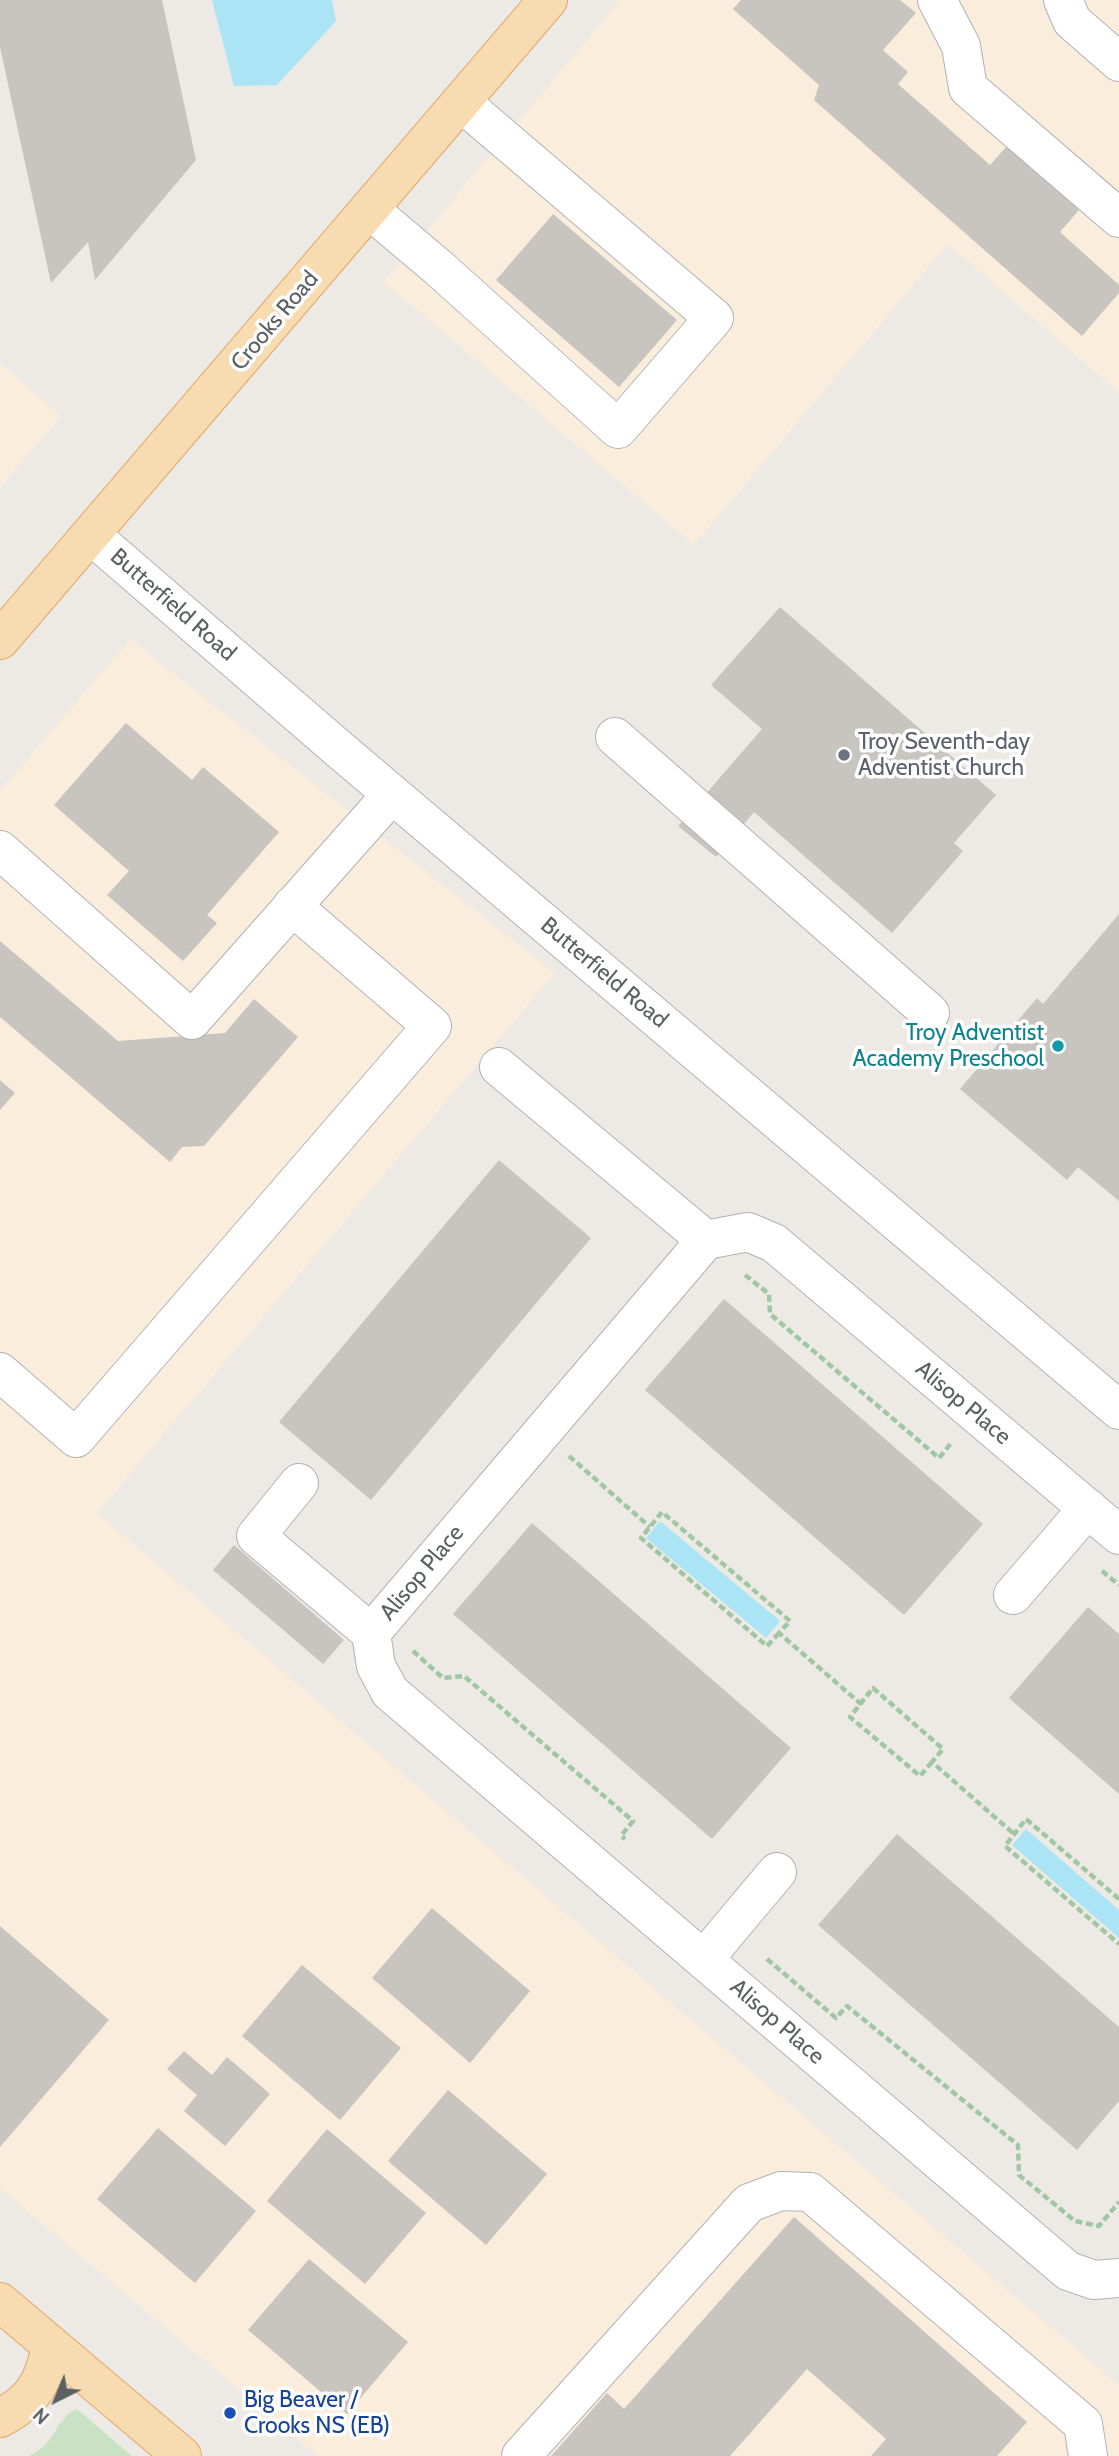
<!DOCTYPE html>
<html>
<head>
<meta charset="utf-8">
<style>
	body { margin:0 }
	#map { position:relative; width:1119px; height:2456px; overflow:hidden; background:#ede9e4; font-family:Cabin,sans-serif }
	canvas { display:block }
	.north { position:absolute; left:21px; top:2365px; width:70px; height:70px; -webkit-text-stroke:5px #fff; paint-order:stroke; rotate:223deg; font-size:19px; font-weight:700; line-height:28px; text-align:center; color:#5c6063 }
	.north::after { content:''; display:block; margin:auto; width:24px; height:32px; background:#5c6063; clip-path:polygon(50% 0,100% 100%,50% 72%,0 100%) }
</style>
</head>
<body>
<div id="map">
<canvas width="1119" height="2456"></canvas>
<div class="north">N</div>
</div>
<script>
const context = document.querySelector('canvas').getContext('2d');
context.lineJoin = 'round';
function fill(path, color) {
  context.fillStyle = color;
  context.fill(path, 'evenodd');
}
function stroke(path, color, width, dash) {
  context.strokeStyle = color;
  context.lineWidth = width;
  context.lineCap = dash ? 'butt' : 'round';
  context.setLineDash(dash || []);
  context.stroke(path);
}
function label(font, color, halo, rows, align = 'center') {
  context.font = font + ' Cabin,sans-serif';
  context.lineWidth = 7;
  context.setLineDash([]);
  context.textBaseline = 'middle';
  context.strokeStyle = halo;
  context.fillStyle = color;
  for (const [text, x, y, turn = 0] of rows) {
    context.save();
    context.translate(x, y);
    context.rotate((+turn || 0) * Math.PI / 180);
    context.textAlign = isNaN(turn) ? turn : align;
    if (halo) context.strokeText(text, 0, 0);
    context.fillText(text, 0, 0);
    context.restore();
  }
}
fill(new Path2D(`
	M620,0h499v393l-171,-149 -254,301 -310,-263z
	M0,363l61,53 -61,71z
	M130,639l425,334 -458,540 1022,872v71h-802l-317,-268v-1397z`), '#faeddc');
fill(new Path2D(`
	M77,2409l55,47h-103c28,-12 25,-37 48,-47z`), '#c9e2c3');
fill(new Path2D(`
	M212,0h120l4,21 -59,64 -43,1z
	M660,1521l120,100 -14,17 -120,-100z
	M1026,1829l93,81v28l-107,-93z`), '#abe5f5');
fill(new Path2D(`
	M0,0h162l34,160 -101,120 -7,-38 -37,41 -51,-236z
	M741,0h159l16,13 -33,37 25,22 -10,12 92,81 17,-19 72,64 -19,22 59,53v8l-37,43 -268,-236 5,-15 -86,-76z
	M553,214l124,106 -58,67 -123,-107z
	M780,607l216,188 -42,48 9,8 -71,82 -138,-121 -38,45 -38,-31 84,-97 -51,-44z
	M126,723l66,57 11,-13 76,65 -72,83 10,8 -34,38 -76,-66 22,-24 -75,-66z
	M1119,914v287l-41,-34 -11,13 -107,-91 77,-91 6,6z
	M0,941l118,100 107,-8 29,-34 44,38 -94,109 -22,1 -12,15 -170,-145z
	M0,1080l15,13 -15,17z
	M499,1160l92,78 -220,262 -92,-78z
	M724,1299l259,225 -79,91 -259,-225z
	M532,1523l259,225 -79,91 -259,-225z
	M234,1545l110,95 -21,24 -110,-94z
	M1088,1607l31,27v160l-110,-96z
	M897,1834l222,193v74l-42,49 -259,-225z
	M432,1908l98,83 -60,72 -98,-85z
	M0,1926l109,94 -109,127z
	M302,1965l99,83 -61,72 -98,-84z
	M184,2051l28,24 15,-18 43,37 -45,52 -41,-35 13,-16 -30,-26z
	M448,2090l99,84 -61,71 -98,-84z
	M158,2128l98,83 -61,72 -98,-84z
	M327,2129l99,84 -61,71 -98,-83z
	M794,2217l233,205 -30,34h-126l15,-17 -79,-70 -77,87h-179l56,-63 17,16z
	M309,2259l99,83 -61,72 -99,-84z`), '#c8c4c0');
const minor = new Path2D(`
	M937,0l24,46 7,42 151,130
	M1063,0l9,21 47,41
	M369,209l71,60 178,160 96,-111 -253,-216
	M91,535l249,215 779,660
	M615,737l315,276
	M0,850l192,170 200,-226
	M499,1067l207,173
	M0,1372l76,66 356,-412 -140,-120
	M299,1483l-43,53 115,97
	M1119,1535l-345,-292 -26,-11 -42,8 -335,393 5,33 14,26 678,579 26,9 25,-2
	M1013,1595l75,-87
	M704,1959l73,-87
	M521,2456l228,-253 32,-12 29,1 273,232 5,32`);
const major = new Path2D(`
	M0,640l548,-640
	M0,2302l182,154
	M0,2418c34,-17 44,-37 51,-72`);
stroke(minor, '#afb2b5', 40);
stroke(major, '#e2a668', 40);
stroke(new Path2D(`
	M745,1275l24,19 1,20 169,144 13,-16
	M569,1456l81,71
	M1102,1571l17,14
	M779,1633l-12,13 -126,-108 21,-26 128,109 -11,12 82,71
	M413,1651l30,27 21,-2 169,145 -12,15 4,3
	M932,1762l-12,14 -70,-59 23,-29 70,61 -11,13 82,72
	M1119,1899l-93,-80 -21,27 114,98
	M767,1959l69,59 11,-12 171,139 1,30 56,46 24,5 20,-24`), '#a0c7a3', 4.5, [7, 3.5]);
stroke(minor, '#fff', 38);
stroke(major, '#f6dcb0', 38);
for (const [x, y, r, color] of [
	[844,755,7,"#6b7280"],
	[1058,1046,7,"#0f9aa8"],
	[230,2413,7,"#1a4fb4"]
]) {
  const dot = new Path2D();
  dot.arc(x, y, r, 0, 2 * Math.PI);
  context.fillStyle = color;
  context.fill(dot);
  stroke(dot, '#fff', 2.5);
}
label('23px', '#5c6063', '#fff', [
	["Crooks Road",275,321,-50],
	["Butterfield Road",173,605,41],
	["Butterfield Road",604,973,40],
	["Alisop Place",963,1403,40],
	["Alisop Place",422,1573,-50],
	["Alisop Place",777,2022,41]
]);
label('23px', '#5b616d', '#fff', [
	["Troy Seventh-day",858,742],
	["Adventist Church",858,768]
], 'left');
label('23px', '#0d838f', '#fff', [
	["Troy Adventist",1044,1033],
	["Academy Preschool",1044,1059]
], 'right');
label('23px', '#164399', '#fff', [
	["Big Beaver /",244,2400],
	["Crooks NS (EB)",244,2426]
], 'left');
</script>
</body>
</html>
